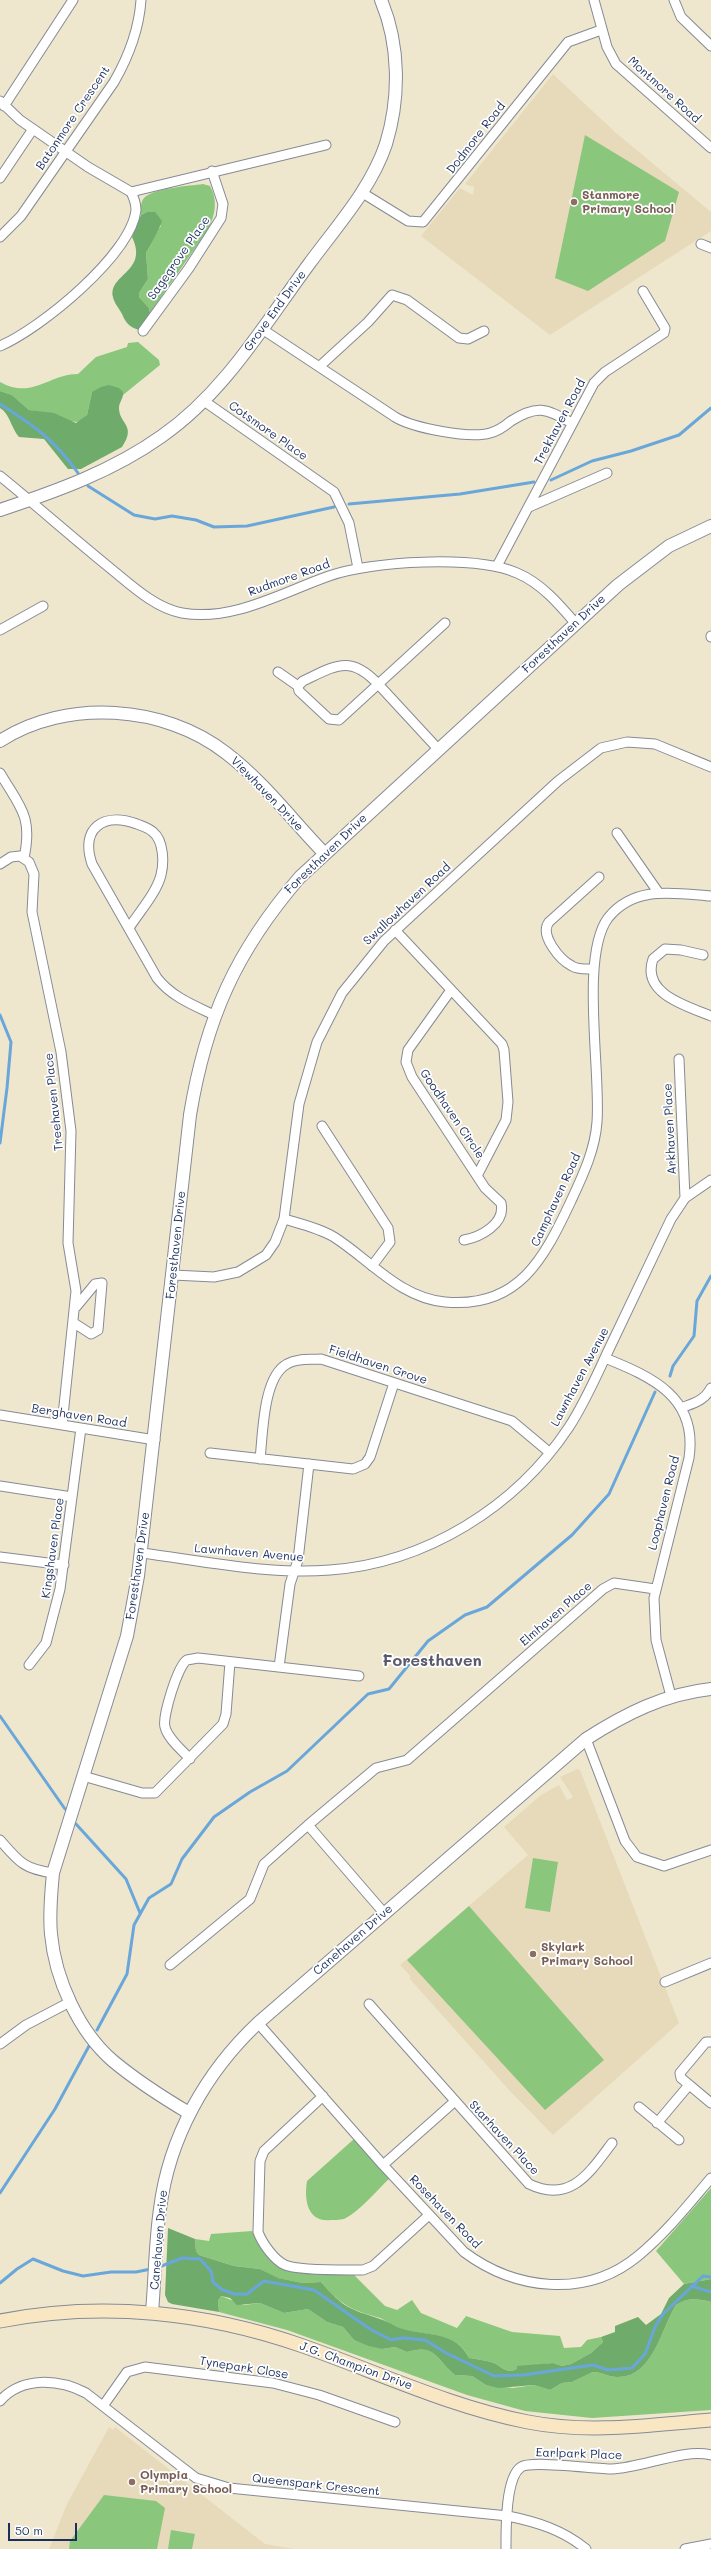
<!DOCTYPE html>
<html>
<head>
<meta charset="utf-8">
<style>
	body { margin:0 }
	#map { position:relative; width:711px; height:2549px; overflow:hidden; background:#efe7cd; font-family:Mali,sans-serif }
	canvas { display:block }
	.scale { position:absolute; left:8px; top:2523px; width:69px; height:18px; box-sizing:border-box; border:2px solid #1b2f5e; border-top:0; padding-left:5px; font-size:12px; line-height:14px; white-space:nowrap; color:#1b2f5e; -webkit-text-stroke:3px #fff; paint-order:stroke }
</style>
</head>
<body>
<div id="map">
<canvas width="711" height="2549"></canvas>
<div class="scale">50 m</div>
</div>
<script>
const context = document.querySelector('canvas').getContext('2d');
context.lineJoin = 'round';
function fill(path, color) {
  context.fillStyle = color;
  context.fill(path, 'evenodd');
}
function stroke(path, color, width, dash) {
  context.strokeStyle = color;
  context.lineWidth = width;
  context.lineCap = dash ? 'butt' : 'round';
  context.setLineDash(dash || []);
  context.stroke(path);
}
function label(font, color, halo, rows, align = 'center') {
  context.font = font + ' Mali,sans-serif';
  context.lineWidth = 3.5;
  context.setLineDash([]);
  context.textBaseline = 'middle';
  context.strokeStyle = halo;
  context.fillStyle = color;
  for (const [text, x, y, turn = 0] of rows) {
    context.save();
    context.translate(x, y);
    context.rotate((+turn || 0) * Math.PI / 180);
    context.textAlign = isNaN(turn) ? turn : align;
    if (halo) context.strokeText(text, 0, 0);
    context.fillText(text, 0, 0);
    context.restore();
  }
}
fill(new Path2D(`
	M553,74l62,58 96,80v19l-161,104 -129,-99 39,-48 13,7 1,-8 -9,-3z
	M577,1769l3,1 99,253 -126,112 -44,-45 -100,-112 2,-1 -11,-12 128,-110 -24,-28 37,-32 18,-10 8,15 6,-3 -13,-20z
	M109,2427l4,3 2,-3 150,117 30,5h-246l18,-45z`), '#e7daba');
fill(new Path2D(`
	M585,135l94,57 -14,49 -77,50 -33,-13z
	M203,184l7,2c8,14 5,28 -1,42l-59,85 -1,-5 -10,-11v-4l9,-14 -2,-26c7,-9 7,-19 15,-27l-14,-14 -6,3c0,-6 -1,-14 4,-18 10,-9 44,-11 58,-13z
	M138,342l21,18 1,5 -37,30v-3h-31l-5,23 -8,7 -12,-1 -13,-7 -25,-4 -17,-15 -12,-4v-9c32,18 49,-8 78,-8l18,-17 31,-10 1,-4z
	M533,1858l25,4 -8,50 -25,-4z
	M469,1906l135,154 -59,50 -138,-150z
	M354,2139l36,39c-14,13 -28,31 -44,40 -4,2 -11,2 -15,2 -24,3 -27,-21 -24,-39z
	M711,2188v91l-27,5 -28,-33z
	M252,2231l12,20 30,20 60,4 31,31 12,4 15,-10 9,13 36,15 9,-12 46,16 48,4 4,12 17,-1 6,-7 14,-3 2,5 -12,11 -20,11 -9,2 -9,-3 -36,4 1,2c-12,6 -17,-4 -27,-7 -7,-2 -15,-3 -22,-4 -12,-27 -44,-22 -67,-29 -8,-2 -15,-8 -22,-11 -29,-8 -39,-13 -59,-36l-18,1 -26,-5 -17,-9 -26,-3 -35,-11 -3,-4 -1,-12 14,2 2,-7z
	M221,2296l23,9 16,-2 24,10 24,-4 19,13 16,5 11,13 28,9 13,-2 12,5c28,-9 29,7 48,23l17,1 14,9 27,3 21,-3 16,5 12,-7 10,-1 21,-10c8,0 16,5 24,5 36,1 44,-48 59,-72 13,-8 21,-6 35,-3v108l-119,8 -67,-7 -58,-16 -180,-65 -68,-18 -1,-11z
	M104,2495l52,6 9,7 -8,41h-88l1,-8z
	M171,2530l24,4 -3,15h-24z`), '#8ac67b');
fill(new Path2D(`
	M147,212h8l7,9c-1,4 -13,28 -16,32l2,26 -9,14v4l10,11 1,5 -11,17c-10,-3 -13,-7 -17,-16 -3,-6 -8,-11 -9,-17 -5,-23 36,-25 19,-60l9,-22z
	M109,385l10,3 4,4c1,6 -4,10 -4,16 0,16 18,17 3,39l-41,22h-13l-24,-30 -25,-2c-8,-9 -9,-23 -19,-29v-17l12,4 17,15 25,3 22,10 11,-8 5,-23 9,-5z
	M168,2228l27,11 1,12 3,4 35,11 26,3 18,9 25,5 18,-1c24,27 27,26 59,37 8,2 15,8 23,10 25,7 53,2 66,29 7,1 15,2 22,4 10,3 15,13 26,7v-3l36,-3 9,3 9,-2 20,-11 12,-11 -2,-5 14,-5v-6l23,-9 8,8 15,-11 8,-16 15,-14 27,-5v23c-14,-3 -22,-5 -35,3 -15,24 -23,73 -59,72 -8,0 -16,-5 -24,-5l-21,10 -10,1 -12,7 -16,-5 -35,3 -13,-3 -14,-9 -17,-1c-19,-16 -20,-32 -48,-23l-12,-5 -13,2 -13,-3 -15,-6 -11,-13 -16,-5 -19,-13 -24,4 -24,-10 -23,2 -7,-7 -9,-2 -3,5 1,11 -47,-8 -4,-2 -3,-7z`), '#6fab6b');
stroke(new Path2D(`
	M0,404c33,21 55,36 78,69
	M551,480l41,-19 39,-10 48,-16 32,-27
	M88,486l46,29 21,4 17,-3 24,4 18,7 33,-1 87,-19
	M349,504l111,-10 74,-12
	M0,1015l11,27 -4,46 -7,55
	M670,1376l3,-10 21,-30 3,-35 14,-25
	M0,1716l65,93
	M76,1824l50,55 14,34
	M97,2030l30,-56 7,-49 15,-27 22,-14 11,-25 32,-42 36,-25 37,-21 81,-77 21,-5 39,-48 37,-26 22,-8 85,-72 37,-41 46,-102
	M0,2193l55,-84 34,-63
	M159,2267l23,-9 18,1 11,12 2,11 8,7 13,5h13l17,-13 50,9 56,39 21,11 12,-2 22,2 21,13 48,23 29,-1 70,-10 15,5 24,-2 13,-14 10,-27 8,-13 40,-38 8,1
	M0,2283l17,-14 16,-10 30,12 20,5 28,-4h25l15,-3
	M691,2286l20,6`), '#69a7db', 3);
const minor = new Path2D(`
	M594,0l13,47 9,17 95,84
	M674,0l7,17 30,29
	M0,101l20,19 68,47 43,25c3,6 5,11 5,18 -5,45 -96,119 -136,136
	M4,106l69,-106
	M0,178l33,-49
	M131,192l195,-47
	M361,192l47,29 15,1 145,-180 33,-12
	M0,237l21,-21 93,-134c15,-26 25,-52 27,-82
	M701,244l10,4
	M262,329l133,88c18,11 75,22 95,16 8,-2 15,-7 21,-12 27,-17 35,-12 61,2
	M143,331l46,-63 32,-50 2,-14 -11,-33
	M320,366l48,-44 24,-27 15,5 52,38 9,1 16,-8
	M204,401l130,91 15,31 9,45
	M0,476c37,30 73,62 110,92 21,17 45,40 72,45 51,9 101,-21 147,-37 43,-15 146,-21 188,-3 24,10 42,31 59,51
	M529,507l78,-34
	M497,566l97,-183 11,-11 59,-39 1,-5 -22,-37
	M0,630l43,-24
	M711,636v1
	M278,672l20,14
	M439,750l-61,-66c-28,-30 -43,-18 -75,-3l-5,5 1,5 30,28 10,1 106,-97
	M0,773c20,34 33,43 24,85
	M617,833l41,59
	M0,864l11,-7 9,-1 9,6 5,12 -2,38 29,140 10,79 -3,112 8,48 -14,134
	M129,928c10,-16 27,-34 32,-53 3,-12 3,-34 -8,-43 -4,-4 -11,-6 -16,-8 -34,-12 -57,4 -45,40l65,114c15,19 36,27 57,37
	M395,930l107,114 2,6 4,52 -2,18 -28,54
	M703,955l-22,-5 -16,-1 -12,10c-12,35 34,47 58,57
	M594,969c-7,0 -16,1 -22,-3 -12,-6 -33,-31 -23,-44l50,-45
	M451,990l-43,60 -2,12 6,15 73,111 16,15c5,21 -21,34 -37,37
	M679,1059l6,139
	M322,1126l66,102 2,14 -18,24
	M284,1219c17,5 35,9 50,18 36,23 66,61 111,65 74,7 99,-44 126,-101 12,-26 24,-51 26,-79 4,-51 -17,-166 11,-204 26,-33 66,-25 103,-22
	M173,1275l41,2 24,-5 28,-17 9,-13 9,-23 15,-115 18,-62 25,-49 42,-52 174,-160 43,-33 26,-6 28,2 56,23
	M74,1323l17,11 7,-4 4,-47 -7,1 -19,23
	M605,1358c47,19 93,39 84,100l-35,140 2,42 15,56
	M681,1408c13,-5 23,-7 30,-20
	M0,1415l155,25
	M210,1453l143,16 12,-5 5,-7 24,-74
	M260,1459c3,-26 3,-82 27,-95 10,-6 23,-4 34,-5l191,62 37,31
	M0,1486l72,11
	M142,1553c61,8 126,22 188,17 96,-7 186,-63 239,-143 17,-26 29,-55 42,-82 20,-42 40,-84 60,-126l14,-21 26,-18
	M0,1557l64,8
	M29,1665l17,-22 14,-54 21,-161
	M279,1667l11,-83 8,-24 11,-96
	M586,1739l39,102 12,16 27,9 47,-16
	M190,1759c-8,-9 -22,-20 -25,-32 -3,-10 13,-62 22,-67l11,-2 161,18
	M83,1776l59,17h13l68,-69 3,-10 4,-52
	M308,1825l76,88
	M0,1840c19,22 24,29 53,33
	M170,1965l80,-66 14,-35 44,-39 68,-57 31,-8 196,-171 11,-6 41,6
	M665,1982l46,-19
	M369,2004l160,180c42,20 61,-12 83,-41
	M258,2023l125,142 81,87c51,38 122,47 174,4 28,-23 50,-51 73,-78
	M711,2042h-5l-26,31 1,5 30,25
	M0,2044l26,-19 44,-23
	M323,2096l-59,55 -4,10 -2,71c4,11 16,28 27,33 14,6 61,5 78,5l10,-4 56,-51
	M639,2107l40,33
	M657,2123l32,-38
	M383,2165l71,-63
	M0,2401c22,-25 59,-22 86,-8l110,85 33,10 279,28c29,6 55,14 78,33
	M103,2406l24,-34 18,-5 128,16 46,12 76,27
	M506,2549c0,-19 -1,-71 15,-82 10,-7 74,2 91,2 30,-1 72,-21 99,-14
	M685,2549l26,-5`);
const tertiary = new Path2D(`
	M0,510c57,-19 113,-39 162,-74 62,-43 102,-111 147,-172 27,-37 62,-75 77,-120 14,-46 14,-99 -5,-144
	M0,741c66,-43 165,-36 226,12 37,28 66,67 98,100
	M189,2113c-27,-16 -52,-32 -76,-52 -34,-29 -58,-82 -62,-127 -2,-20 0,-40 2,-61l74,-237 11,-60 52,-461c16,-97 46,-164 110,-238l318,-292 51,-39 42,-20
	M152,2312c3,-34 3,-69 8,-103 9,-72 46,-137 98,-186l328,-284c39,-25 78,-45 125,-50`);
const secondary = new Path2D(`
	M0,2321c102,-20 206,-9 303,25 74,26 148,61 225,76 61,12 122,3 183,-2`);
stroke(minor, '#858b96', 11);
stroke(tertiary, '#858b96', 14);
stroke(secondary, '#858b96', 15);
stroke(minor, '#fff', 9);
stroke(tertiary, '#fff', 12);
stroke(secondary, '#f9e7c3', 13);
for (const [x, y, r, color] of [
	[574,202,4,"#8d6e63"],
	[533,1954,4,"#8d6e63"],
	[132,2482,4,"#8d6e63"]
]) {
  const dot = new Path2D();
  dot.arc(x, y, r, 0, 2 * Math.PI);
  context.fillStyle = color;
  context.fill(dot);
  stroke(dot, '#fff', 1.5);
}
label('12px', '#1b2f5e', '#fff', [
	["Montmore Road",664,90,42],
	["Batonmore Crescent",73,118,-56],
	["Dodmore Road",476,138,-52],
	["Sagegrove Place",179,258,-55],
	["Grove End Drive",275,311,-54],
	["Trekhaven Road",560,422,-62],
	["Cotsmore Place",268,431,35],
	["Rudmore Road",289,578,-20],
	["Foresthaven Drive",564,634,-43],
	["Viewhaven Drive",267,794,46],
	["Foresthaven Drive",326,854,-44],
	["Swallowhaven Road",407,904,-43],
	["Treehaven Place",54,1102,-96],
	["Goodhaven Circle",452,1114,56],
	["Arkhaven Place",670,1129,-93],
	["Camphaven Road",556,1200,-65],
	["Foresthaven Drive",176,1245,-84],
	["Fieldhaven Grove",378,1365,18],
	["Lawnhaven Avenue",580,1377,-62],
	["Berghaven Road",79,1416,9],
	["Loophaven Road",664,1503,-76],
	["Kingshaven Place",53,1548,-82],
	["Lawnhaven Avenue",249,1553,5],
	["Foresthaven Drive",138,1566,-82],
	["Elmhaven Place",556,1614,-41],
	["Canehaven Drive",353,1940,-41],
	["Starhaven Place",504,2138,47],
	["Rosehaven Road",445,2212,46],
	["Canehaven Drive",159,2240,-85],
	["J.G. Champion Drive",356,2366,20],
	["Tynepark Close",244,2368,9],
	["Earlpark Place",579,2454,2],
	["Queenspark Crescent",316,2485,6]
]);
label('bold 12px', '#785e54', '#fff', [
	["Stanmore",582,195],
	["Primary School",582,209],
	["Skylark",541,1947],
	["Primary School",541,1961],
	["Olympia",140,2475],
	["Primary School",140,2489]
], 'left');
label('bold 16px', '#5b5a6c', '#fff', [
	["Foresthaven",432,1661]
]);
</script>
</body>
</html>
